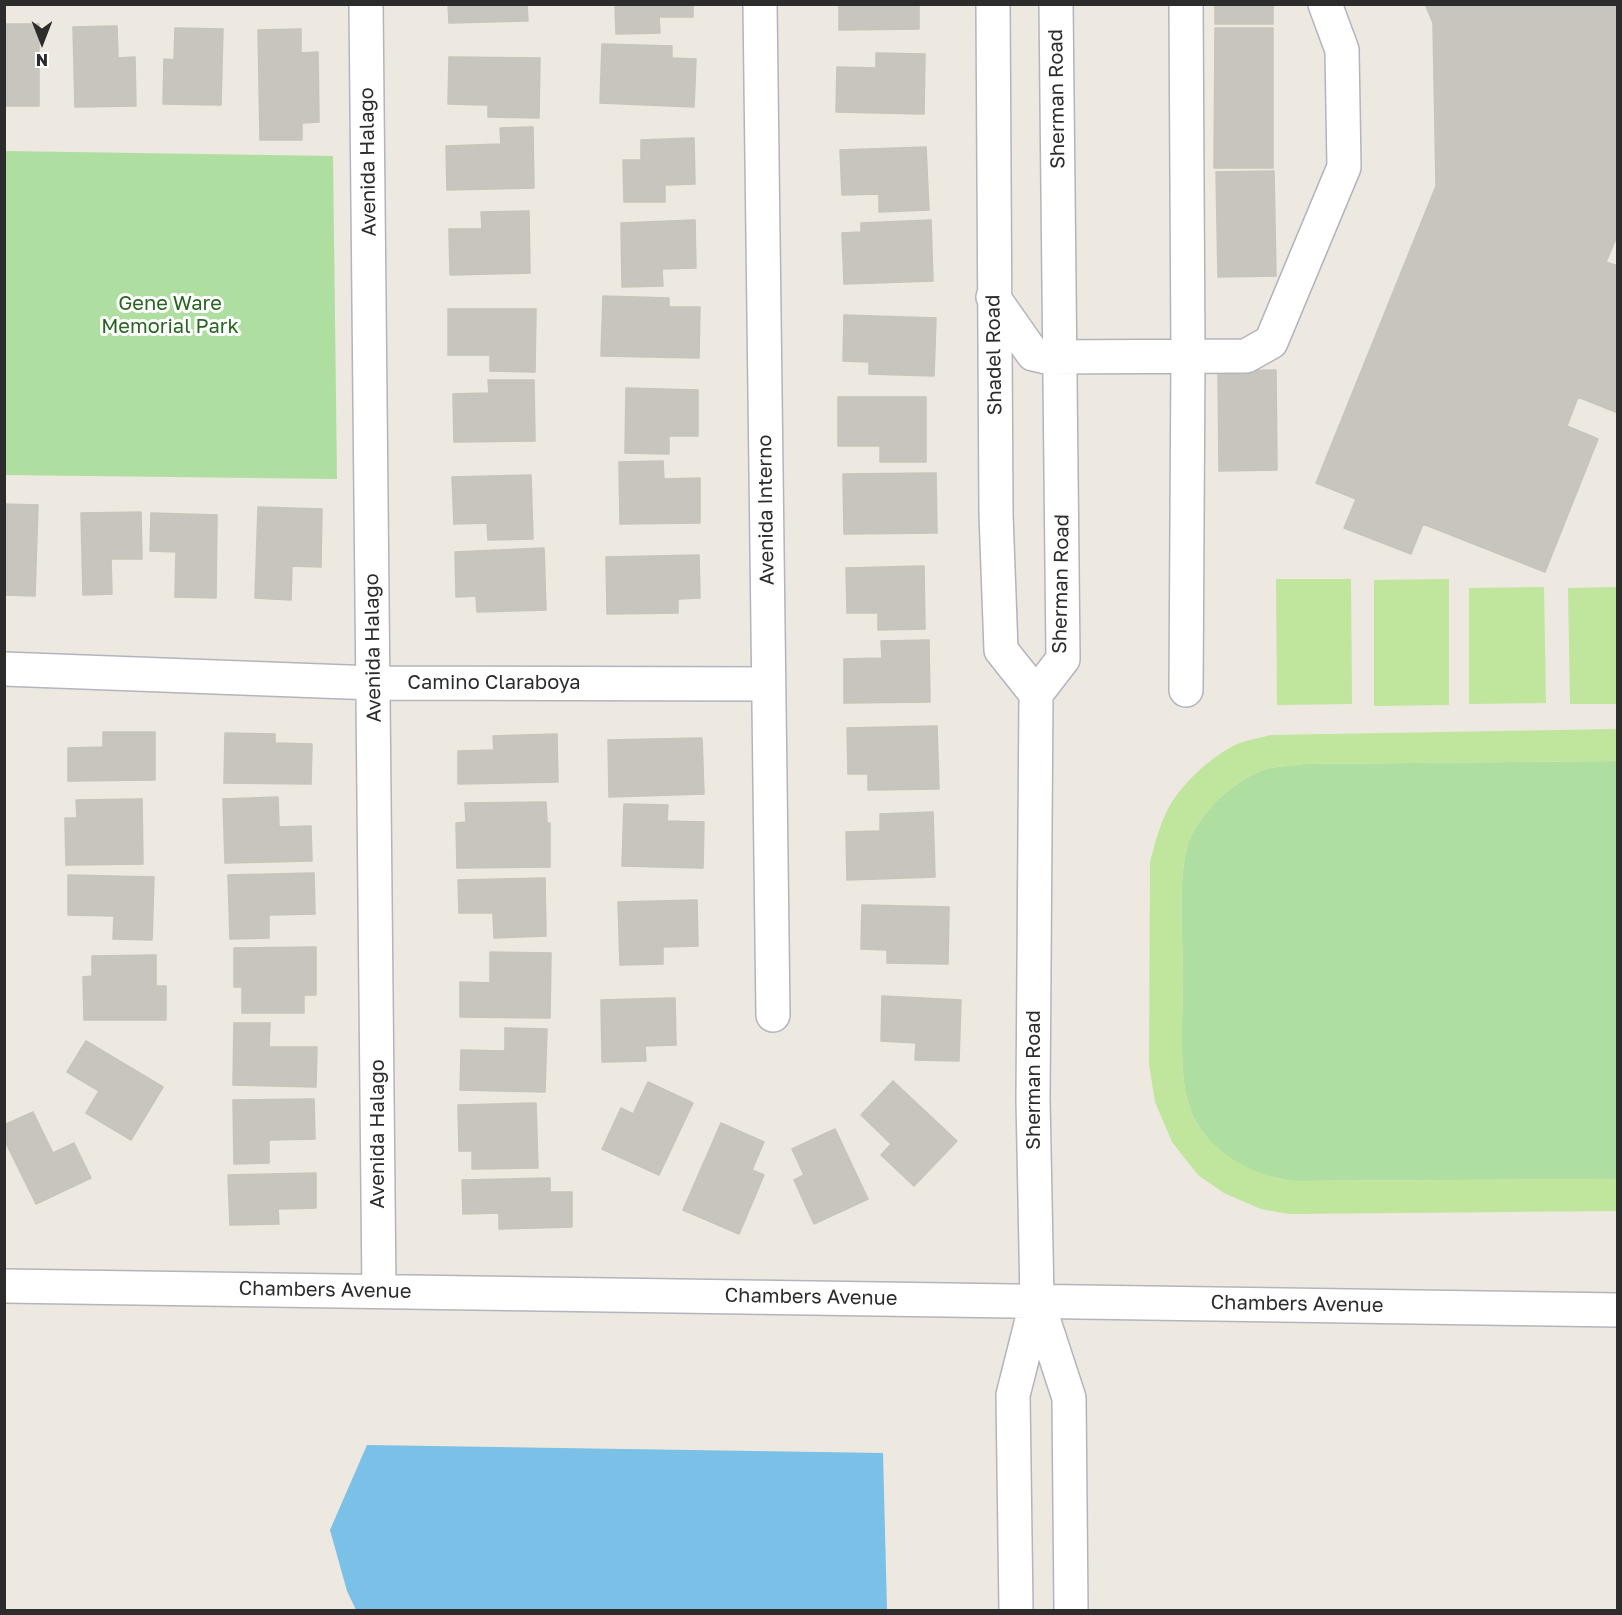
<!DOCTYPE html>
<html>
<head>
<meta charset="utf-8">
<style>
	body { margin:0 }
	#map { position:relative; width:1622px; height:1615px; overflow:hidden; background:#ede8e0; font-family:"Golos Text",sans-serif }
	canvas { display:block }
	.frame { position:absolute; inset:0; border:6px solid #2c2c2c; pointer-events:none }
	.north { position:absolute; left:12px; top:12px; width:60px; height:60px; -webkit-text-stroke:4px #fff; paint-order:stroke; rotate:180deg; font-size:16px; font-weight:700; line-height:24px; text-align:center; color:#2c2c2c }
	.north::after { content:''; display:block; margin:auto; width:21px; height:27px; background:#2c2c2c; clip-path:polygon(50% 0,100% 100%,50% 72%,0 100%) }
</style>
</head>
<body>
<div id="map">
<canvas width="1622" height="1615"></canvas>
<div class="frame"></div>
<div class="north">N</div>
</div>
<script>
const context = document.querySelector('canvas').getContext('2d');
context.lineJoin = 'round';
function fill(path, color) {
  context.fillStyle = color;
  context.fill(path, 'evenodd');
}
function stroke(path, color, width, dash) {
  context.strokeStyle = color;
  context.lineWidth = width;
  context.lineCap = dash ? 'butt' : 'round';
  context.setLineDash(dash || []);
  context.stroke(path);
}
function label(font, color, halo, rows, align = 'center') {
  context.font = font + ' "Golos Text",sans-serif';
  context.lineWidth = 6;
  context.setLineDash([]);
  context.textBaseline = 'middle';
  context.strokeStyle = halo;
  context.fillStyle = color;
  for (const [text, x, y, turn = 0] of rows) {
    context.save();
    context.translate(x, y);
    context.rotate((+turn || 0) * Math.PI / 180);
    context.textAlign = isNaN(turn) ? turn : align;
    if (halo) context.strokeText(text, 0, 0);
    context.fillText(text, 0, 0);
    context.restore();
  }
}
fill(new Path2D(`
	M5,151l328,5 4,323 -332,-4z
	M1617,761v418l-323,2c-40,-5 -76,-23 -98,-59 -5,-9 -11,-28 -12,-39 -4,-36 -1,-73 -1,-109 0,-36 -7,-110 9,-140 15,-28 44,-55 74,-65 11,-3 25,-3 37,-5z`), '#afdfa0');
fill(new Path2D(`
	M1276,579h75l1,125 -75,1z
	M1449,579v126l-75,1v-126z
	M1544,587l2,116 -77,1v-116z
	M1617,587v117h-47l-2,-116z
	M1617,729v32l-314,3c-12,2 -26,2 -37,5 -30,10 -59,37 -74,65 -16,30 -9,104 -9,140 0,36 -3,73 1,109 1,11 7,30 12,39 22,35 58,54 98,59l323,-2v32l-328,3 -28,-5 -37,-16 -26,-18 -26,-33 -17,-40 -6,-38 1,-202c5,-18 9,-36 18,-53 13,-25 42,-51 67,-64 11,-5 25,-7 36,-10z`), '#c0e59d');
fill(new Path2D(`
	M367,1445l516,8 4,157h-531l-9,-19 -17,-61z`), '#7ac0e7');
const building = new Path2D(`
	M448,4h79l1,17 -79,2z
	M615,4h78v13h-34l1,16 -44,1z
	M839,4h80v25l-80,1z
	M1215,4h58v20h-58z
	M1425,4h193v230l-12,28 12,4v147l-40,-16 -11,29 31,13 -53,133 -122,-48 -12,30 -67,-26 12,-29 -40,-16 120,-297 -3,-163z
	M4,24h35v82h-35z
	M117,26l1,32 17,-1 1,49 -61,1 -2,-80z
	M175,28l48,1 -2,76 -58,-1 1,-45 10,1z
	M1215,28h58v140h-59z
	M301,29v24l17,-1 1,70 -17,1v17h-42l-2,-110z
	M602,44l70,2v12l24,1 -2,48 -94,-4z
	M876,53l49,1 -1,60 -88,-2 1,-45 39,1z
	M449,57l91,1 -1,60 -51,-1v-12l-40,-1z
	M533,127l1,61 -87,2 -1,-44 55,-2 -1,-16z
	M694,138l1,46 -30,1v17h-41l-1,-42h18v-20z
	M926,147l3,63 -50,2v-18l-37,1 -2,-45z
	M1274,171l2,105 -58,1 -2,-105z
	M529,211l1,62 -80,2 -1,-46h33l-1,-17z
	M695,220l1,48 -34,1 1,17 -41,1 -1,-64z
	M931,220l2,61 -89,3 -2,-51 19,-1v-9z
	M603,296l66,2v9h31l-1,51 -98,-2z
	M448,309h88l-1,63 -45,-1v-16h-42z
	M844,315l92,3 -2,58 -65,-2v-12l-26,-1z
	M1276,370l1,100 -58,1 -1,-100z
	M488,380h46l1,61 -81,1 -1,-48 36,-1z
	M626,388l72,2v46h-29v18l-44,-1z
	M838,397h88v65h-46v-16h-42z
	M663,461l1,18 36,-1v45l-80,1 -1,-62z
	M936,473l1,60 -93,1 -1,-60z
	M531,475l2,64 -45,1 -1,-17 -33,1 -2,-47z
	M4,504l34,1 -3,91 -31,-1z
	M258,507l64,2 -1,58 -29,-1 -1,34 -36,-2z
	M141,512l1,47h-31l1,35 -29,1 -2,-82z
	M151,513l66,2 -1,83 -41,-1 1,-45 -26,-1z
	M544,548l2,62 -69,2 -1,-16 -20,1 -1,-45z
	M699,555l1,43 -22,1v14l-71,1 -1,-57z
	M924,566l1,63 -47,1v-17h-31l-1,-45z
	M929,640l1,62 -86,1v-44l38,-1 -1,-17z
	M937,726l2,63 -71,1v-16h-20l-1,-46z
	M103,732h52v48l-87,1v-33l35,-1z
	M225,733l50,1v9l37,1 -1,40 -87,-1z
	M557,734l1,48 -100,2v-33l36,-1 -1,-14z
	M702,738l2,56 -95,3 -1,-57z
	M278,797l1,30 32,-1 1,35 -87,2 -2,-64z
	M142,799l1,65 -77,1 -1,-47h12l-1,-18z
	M546,802l1,21h3v44l-93,1 -1,-45 10,-1 -1,-19z
	M624,804l44,1 -1,16 37,1 -1,46 -81,-2z
	M933,812l2,65 -88,3 -1,-48 34,-1v-17z
	M314,873l1,41 -46,1v23l-39,1 -2,-64z
	M68,875l86,2 -2,63 -39,-1 1,-23 -46,-1z
	M545,878l1,58 -52,2 -1,-25h-34l-1,-33z
	M697,900l1,46 -35,1v17l-43,1 -2,-63z
	M862,905l87,2 -1,57 -61,-1v-13l-26,-1z
	M316,947v48h-12v18h-62v-26h-8v-39z
	M490,952l61,1 -1,65 -90,-1v-35l30,1z
	M156,955v31h10v34h-82l-1,-43 9,-1v-20z
	M882,996l79,4 -2,61 -44,-1 1,-17 -35,-2z
	M675,998l1,47 -31,1 1,15 -44,1 -1,-62z
	M234,1023h36l-1,24h48l-1,40 -83,-2z
	M505,1028l42,1 -2,63 -85,-2 1,-40 44,1z
	M86,1041l77,46 -32,53 -45,-27 13,-22 -32,-19z
	M893,1081l64,60 -43,45 -33,-31 10,-11 -30,-29z
	M648,1082l45,21 -34,72 -57,-26 19,-41 12,6z
	M314,1099l1,40 -46,1v23l-35,1 -1,-64z
	M536,1103l2,65 -66,1v-18h-13l-1,-46z
	M33,1112l20,41 21,-10 17,35 -55,26 -32,-65v-14z
	M721,1123l43,19 -12,28 12,5 -25,59 -56,-24z
	M835,1129l33,70 -54,25 -20,-44 10,-5 -12,-26z
	M316,1173v35l-38,1 1,15 -49,1 -2,-50z
	M550,1178v14h22v35l-73,2v-16l-36,1 -1,-34z`);
fill(building, '#c8c5bf');
stroke(building, '#c8c4b9', 1.5);
const minor = new Path2D(`
	M366,4l13,1287
	M760,4l13,1011
	M993,4l3,510 5,136 35,44
	M993,297l40,57 13,3 200,-1 25,-14 73,-175 -2,-117 -17,-46
	M4,669l370,14 394,1
	M1186,690l2,-334 -2,-352
	M4,1286l1614,24
	M1037,1300l32,98 2,212
	M1016,1610l-3,-215 24,-95 -4,-201 3,-405 27,-35 -7,-655`);
stroke(minor, '#b3b4be', 36);
stroke(minor, '#fff', 33);
label('20px', '#2c2c2c', '#fff', [
	["Sherman Road",1057,99,-91],
	["Avenida Halago",368,162,-91],
	["Shadel Road",994,355,-91],
	["Avenida Interno",766,510,-91],
	["Sherman Road",1061,584,-89],
	["Avenida Halago",373,648,-91],
	["Camino Claraboya",494,683],
	["Sherman Road",1034,1080,-90],
	["Avenida Halago",378,1134,-90],
	["Chambers Avenue",325,1290,1],
	["Chambers Avenue",811,1297,1],
	["Chambers Avenue",1297,1304,1]
]);
label('20px', '#286520', '#fff', [
	["Gene Ware",170,304],
	["Memorial Park",170,327]
]);
</script>
</body>
</html>
